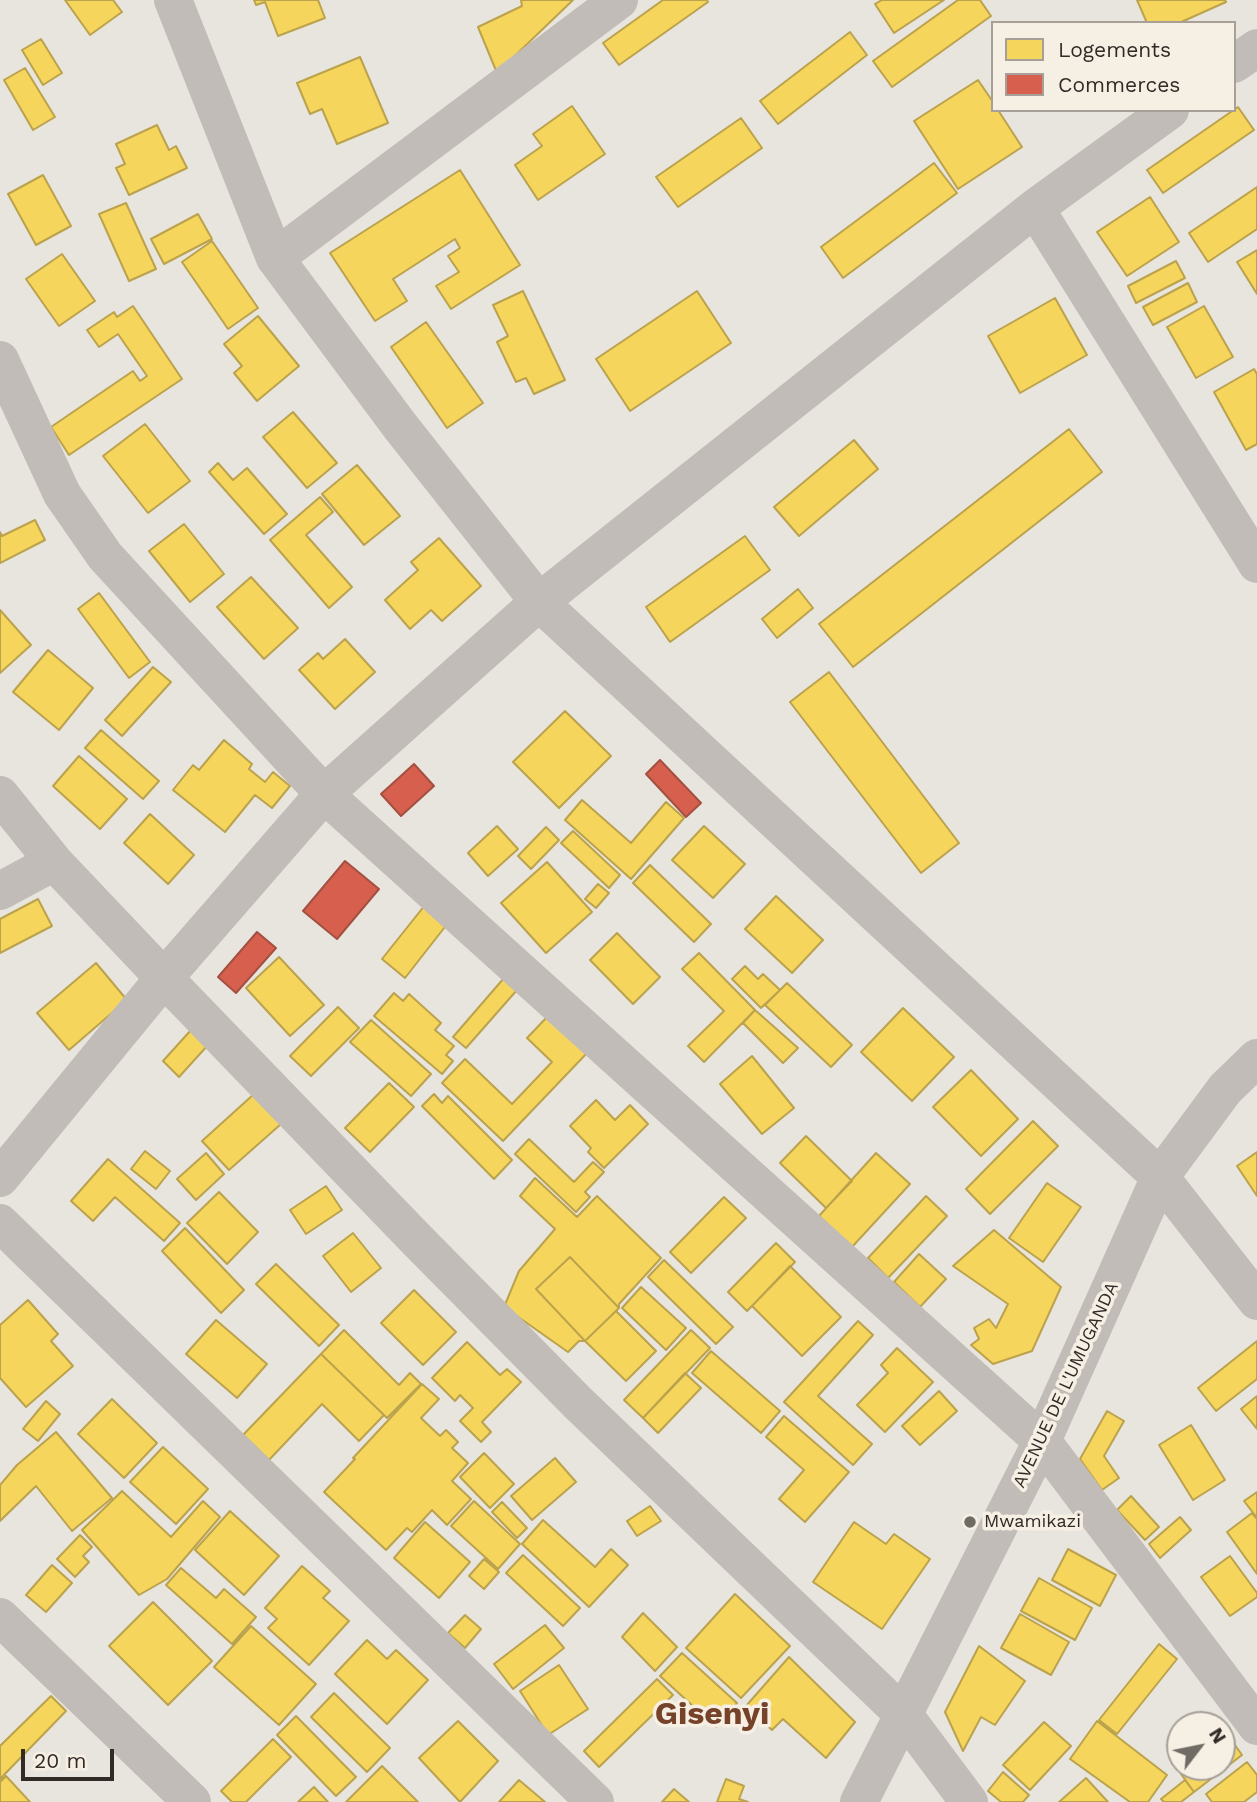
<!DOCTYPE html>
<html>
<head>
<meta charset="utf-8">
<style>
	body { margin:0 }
	#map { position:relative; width:1257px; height:1802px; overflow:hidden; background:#e8e5de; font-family:"Work Sans",sans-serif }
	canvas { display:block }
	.legend { position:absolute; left:991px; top:21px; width:245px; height:91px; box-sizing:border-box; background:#f6efe4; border:2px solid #a7a098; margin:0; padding:9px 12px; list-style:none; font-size:21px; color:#312a26 }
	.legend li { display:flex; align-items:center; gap:14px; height:35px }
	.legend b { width:35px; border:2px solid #a7a098 }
	.north { position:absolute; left:1166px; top:1711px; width:70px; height:70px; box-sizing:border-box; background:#f6efe4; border:2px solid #a7a098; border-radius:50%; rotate:58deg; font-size:19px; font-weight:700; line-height:28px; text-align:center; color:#312a26 }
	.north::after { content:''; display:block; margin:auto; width:24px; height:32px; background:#716b66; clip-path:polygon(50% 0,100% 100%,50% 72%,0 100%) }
	.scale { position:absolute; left:21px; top:1749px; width:93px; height:32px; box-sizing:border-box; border:4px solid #312a26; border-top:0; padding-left:9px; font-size:21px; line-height:24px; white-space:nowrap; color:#312a26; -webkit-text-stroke:5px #f6efe4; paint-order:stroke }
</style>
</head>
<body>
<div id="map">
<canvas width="1257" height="1802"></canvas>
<ul class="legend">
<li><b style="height:19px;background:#f6d55c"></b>Logements</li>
<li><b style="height:19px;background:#d6604d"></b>Commerces</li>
</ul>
<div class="north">N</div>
<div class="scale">20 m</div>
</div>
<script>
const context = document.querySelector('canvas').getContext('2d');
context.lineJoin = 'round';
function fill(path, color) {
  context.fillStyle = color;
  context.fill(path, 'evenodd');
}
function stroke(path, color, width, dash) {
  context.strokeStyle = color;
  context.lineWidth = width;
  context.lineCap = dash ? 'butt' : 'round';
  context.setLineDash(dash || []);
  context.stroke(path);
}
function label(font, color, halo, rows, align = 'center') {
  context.font = font + ' "Work Sans",sans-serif';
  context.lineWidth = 7;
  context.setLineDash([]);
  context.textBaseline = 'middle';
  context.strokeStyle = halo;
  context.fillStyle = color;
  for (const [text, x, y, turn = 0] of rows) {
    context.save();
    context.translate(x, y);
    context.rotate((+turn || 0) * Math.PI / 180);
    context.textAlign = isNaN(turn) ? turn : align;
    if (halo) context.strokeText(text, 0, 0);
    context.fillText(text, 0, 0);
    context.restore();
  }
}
const homes = new Path2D(`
	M65,0h48l9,12 -32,23z
	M254,0h64l7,18 -47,18 -13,-34 -9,3z
	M521,0h52l-76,73 -19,-46 44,-21z
	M663,0h44l1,2 -89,63 -16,-22z
	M882,0h62l-50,33 -19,-29z
	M958,0h22l11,16 -99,71 -19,-26z
	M1137,0h88l1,2 -47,21h-32z
	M850,32l17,23 -89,69 -18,-23z
	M41,39l21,34 -19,12 -21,-35z
	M360,57l28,66 -51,21 -15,-35 -12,5 -13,-31z
	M25,68l30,49 -22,13 -29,-50z
	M978,80l15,22v8h5l24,37 -64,42 -44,-68z
	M572,106l33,48 -67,46 -23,-35 27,-19 -9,-12z
	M1238,107l16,23 -91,63 -16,-23z
	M741,118l21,30 -84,59 -22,-30z
	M157,125l12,25 7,-4 11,22 -58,27 -13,-27 9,-4 -9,-20z
	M934,163l23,30 -114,85 -22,-31z
	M460,170l60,95 -69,44 -15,-23 23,-14 -11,-16 12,-8 -5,-9 -62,40 14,22 -32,20 -45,-68z
	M43,175l28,51 -35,19 -28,-51z
	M1257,187v42l-49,33 -19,-29z
	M1150,197l29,45 -52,34 -30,-44z
	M126,203l30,66 -27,12 -30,-67z
	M198,214l14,25 -48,25 -13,-25z
	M212,241l46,67 -30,21 -46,-67z
	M1257,250v44l-20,-32z
	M62,254l33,47 -36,25 -33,-47z
	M1176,261l9,17 -49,25 -8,-17z
	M1188,283l9,19 -44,23 -10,-18z
	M523,291l42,89 -31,14 -8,-16 -10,4 -19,-40 11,-6 -15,-31z
	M697,291l34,52 -101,68 -34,-52z
	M1055,298l32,57 -67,38 -32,-57z
	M133,306l49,73 -113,76 -18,-28 82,-56 7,10 7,-5 -29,-42 -19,13 -12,-17 27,-18 3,5z
	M1204,306l29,51 -37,21 -29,-51z
	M258,316l41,50 -42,35 -23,-28 8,-7 -18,-22z
	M426,322l57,81 -36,25 -56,-81z
	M1254,369l3,5v70l-11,6 -32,-58z
	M293,412l44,51 -30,25 -44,-51z
	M145,424l45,57 -42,32 -45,-57z
	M1069,429l33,43 -249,195 -34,-43z
	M854,440l24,29 -79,67 -25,-29z
	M218,463l15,17 14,-12 40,46 -23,20 -55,-62z
	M357,465l43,51 -36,29 -42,-51z
	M320,497l13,15 -27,23 46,52 -23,21 -59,-68z
	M35,520l10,20 -45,23v-31l2,4z
	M184,524l40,50 -34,28 -41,-51z
	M745,536l25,34 -100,72 -24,-35z
	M439,538l42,48 -39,35 -11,-11 -21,19 -25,-29 33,-30 -7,-8z
	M251,577l47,51 -34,31 -47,-52z
	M798,589l15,19 -36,30 -15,-19z
	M99,593l51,69 -21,16 -51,-69z
	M0,610l31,35 -31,28z
	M345,639l30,33 -40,37 -36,-39 19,-17 5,6z
	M48,650l45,38 -34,42 -46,-38z
	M153,667l18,15 -49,54 -17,-16z
	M829,672l130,171 -38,30 -131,-171z
	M565,711l46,45 -52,52 -46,-46z
	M101,730l58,51 -16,18 -58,-51z
	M224,740l28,24 -3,5 16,13 8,-10 17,14 -18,22 -17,-13 -30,37 -52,-42 20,-25 6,5z
	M79,756l48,43 -27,30 -47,-43z
	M582,800l49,43 35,-41 18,16 -53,61 -66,-59z
	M150,814l44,41 -26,29 -44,-41z
	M497,826l21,23 -30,27 -20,-23z
	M704,826l41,38 -32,34 -41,-38z
	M546,827l13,13 -28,29 -13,-13z
	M573,831l47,44 -11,13 -48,-45z
	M547,862l45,50 -46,41 -45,-50z
	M650,865l61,59 -17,18 -61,-59z
	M598,884l11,9 -13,15 -11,-9z
	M776,896l47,44 -31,33 -47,-44z
	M38,899l14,27 -52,27v-34z
	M425,905l23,18 -43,55 -23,-19z
	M617,933l43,44 -27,27 -43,-44z
	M699,953l56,57 -51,52 -16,-16 36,-35 -42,-42z
	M279,957l45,48 -34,31 -44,-48z
	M96,963l31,37 -58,50 -32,-37z
	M745,966l13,13 5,-5 17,16 -19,18 -29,-29z
	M504,978l13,12 -51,58 -13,-11z
	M787,983l65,62 -21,22 -66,-62z
	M394,993l9,8 6,-7 32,29 -6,7 19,16 -8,9 7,6 -11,13 -68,-58z
	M338,1007l21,21 -48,48 -21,-20z
	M903,1008l51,49 -42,44 -51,-49z
	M755,1010l43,38 -15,15 -40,-40z
	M548,1016l39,37 -84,88 -61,-58 23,-24 47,45 40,-42 -25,-24z
	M371,1020l60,54 -20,22 -61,-54z
	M191,1030l17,15 -29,32 -16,-16z
	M752,1056l42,52 -32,26 -42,-50z
	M971,1070l47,49 -37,37 -48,-49z
	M389,1083l25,24 -44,45 -25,-24z
	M254,1094l27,30 -52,46 -27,-29z
	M434,1094l8,9 6,-7 64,64 -18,19 -72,-73z
	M596,1100l19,20 15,-15 18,19 -44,44 -16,-16 3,-4 -21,-22z
	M1033,1121l25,25 -68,68 -24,-25z
	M806,1136l46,45 -26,27 -46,-45z
	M529,1139l45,43 19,-20 11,10 -19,20 5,5 -14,15 -61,-58z
	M145,1151l25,20 -14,18 -25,-20z
	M1257,1152v44l-20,-30z
	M206,1153l18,21 -28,26 -19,-21z
	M876,1153l34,31 -58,63 -33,-31z
	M108,1159l72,64 -16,18 -49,-44 -22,24 -22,-20z
	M535,1178l42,39 20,-21 64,62 -42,46v4l-49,-51 -34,32 49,52h-6l-11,11 -64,-45 15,-36 36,-42 -35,-33z
	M1047,1183l34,24 -38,55 -34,-24z
	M326,1186l16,24 -36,24 -16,-24z
	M219,1192l39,40 -31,32 -40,-41z
	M926,1196l21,20 -59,62 -20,-20z
	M724,1197l22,21 -55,55 -21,-21z
	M185,1228l59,62 -23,23 -59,-62z
	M994,1230l67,57 -29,64 -39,13 -22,-19 8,-6 -5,-11 15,-9 7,9 12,-24 -55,-38z
	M353,1233l28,35 -30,24 -28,-36z
	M776,1243l19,19 -48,49 -19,-19z
	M919,1254l27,25 -26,28 -26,-25z
	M570,1257l49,51 -34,33 -49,-52z
	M664,1260l69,67 -17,17 -68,-67z
	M276,1264l63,61 -20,21 -63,-62z
	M790,1266l51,51 -39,39 -50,-50z
	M641,1287l45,41 -20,22 -44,-42z
	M414,1290l42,42 -33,33 -42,-42z
	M28,1300l30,34 -7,7 22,25 -47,41 -26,-29v-53z
	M616,1311l40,40 -30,30 -41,-40z
	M216,1320l51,44 -30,34 -51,-44z
	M858,1321l15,14 -55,61 54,48 -19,21 -69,-63z
	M344,1330l55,55 11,-12 11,11 -34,34 -66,-64z
	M691,1330l19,18 -67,70 -19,-18z
	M1257,1341v38l-41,32 -18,-23z
	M467,1342l33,33 7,-6 14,13 -39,40 9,10 -10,10 -21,-21 13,-13 -13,-13 -5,6 -23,-23z
	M897,1348l36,34 -48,50 -28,-27 31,-32 -7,-8z
	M711,1351l69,60 -19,22 -69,-60z
	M321,1354l63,61 -25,26 -37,-37 -53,56 -26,-25z
	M685,1373l16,15 -43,45 -15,-15z
	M422,1384l17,15 -18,19 19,18 6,-6 12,12 -6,6 16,15 -16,18 19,18 -24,26 -15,-15 -20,22 -5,-4 -21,22 -62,-58 31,-33 -2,-1z
	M939,1391l18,20 -37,34 -18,-19z
	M1257,1396v33l-16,-20z
	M112,1399l45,44 -33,35 -46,-44z
	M46,1401l14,13 -22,27 -15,-12z
	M1107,1411l17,10 -20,35 15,22 -17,12 -22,-31z
	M784,1416l65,56 -44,50 -26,-23 25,-29 -38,-33z
	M1191,1425l34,55 -32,20 -34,-55z
	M56,1432l56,66 -40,33 -36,-45 -36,35v-36l17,-20z
	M163,1447l45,42 -32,35 -46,-42z
	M484,1453l30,31 -24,24 -30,-31z
	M555,1458l21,24 -44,38 -21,-24z
	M122,1491l49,46 32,-36 17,16 -53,62 -28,16 -57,-65z
	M1257,1492v26l-13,-17z
	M1131,1496l28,31 -14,13 -28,-30z
	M474,1501l46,43 -22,25 -47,-43z
	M502,1502l25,26 -10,10 -25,-26z
	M650,1506l11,15 -24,15 -10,-15z
	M230,1511l49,45 -35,39 -49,-45z
	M1252,1513l5,6v55l-30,-42z
	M1180,1517l11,13 -31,28 -11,-14z
	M543,1520l52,47 16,-18 17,16 -39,42 -67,-63z
	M425,1522l45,40 -31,36 -45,-40z
	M854,1522l32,22 8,-10 36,25 -48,70 -69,-47z
	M80,1535l12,12 -9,9 6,6 -14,15 -18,-18z
	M1068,1549l48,26 -16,31 -48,-26z
	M523,1555l57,53 -17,18 -57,-53z
	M1230,1556l27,37v4l-27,19 -29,-39z
	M484,1559l15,13 -15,17 -15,-13z
	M52,1565l20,18 -26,29 -20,-17z
	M302,1566l28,25 -7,7 26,23 -40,44 -41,-37 9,-9 -12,-11z
	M181,1568l35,30 8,-9 32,28 -24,27 -66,-59z
	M1039,1578l53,30 -17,32 -54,-29z
	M735,1594l55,52 -49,52 -55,-50z
	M153,1602l59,59 -44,44 -59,-59z
	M643,1613l34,34 -22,24 -33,-34z
	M1020,1614l49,28 -18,33 -50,-27z
	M465,1615l16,14 -16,19 -17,-15z
	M545,1625l19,23 -51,41 -19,-25z
	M251,1626l65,58 -37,41 -65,-58z
	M367,1640l20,19 9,-9 32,30 -41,44 -52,-50z
	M1159,1644l18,15 -60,75 -18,-14z
	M979,1646l46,35 -30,44 -14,-8 -18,34 -18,-39z
	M682,1653l55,50 -21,24 -56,-51z
	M789,1657l66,65 -29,36 -43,-39 -11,11 -26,-24z
	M559,1665l29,44 -40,26 -28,-44z
	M657,1679l16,16 -74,72 -15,-16z
	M334,1693l56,55 -23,24 -56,-55z
	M51,1696l15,15 -66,68v-33z
	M296,1716l60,61 -20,19 -59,-61z
	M458,1721l40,40 -38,41 -41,-44z
	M1097,1721l70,54 -19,27h-18l-60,-43z
	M1044,1722l27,24 -41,44 -27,-25z
	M1230,1738l12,17 -48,37 -13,-18 10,-7h31v-23z
	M273,1739l18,18 -45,45h-14l-11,-11z
	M1247,1762l10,13v17l-13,10h-32l-6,-8z
	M382,1766l36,36h-72z
	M1003,1772l26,23 -6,7h-22l-13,-11z
	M6,1776l24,26h-30v-20z
	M1086,1778l22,24h-49z
	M726,1779l18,7 -5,13 9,3h-31z
	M519,1780l26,22h-46z
	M1185,1780l9,12 -13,10h-17l-3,-3z
	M314,1787l14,15h-30z
	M674,1789l15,13h-27z`);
fill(homes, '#f6d55c');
stroke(homes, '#bba24c', 2);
const shops = new Path2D(`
	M660,760l41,43 -15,14 -40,-43z
	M414,764l20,22 -33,30 -20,-22z
	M345,861l34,28 -42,50 -34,-28z
	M257,932l19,16 -40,45 -18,-16z`);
fill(shops, '#d6604d');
stroke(shops, '#a45041', 2);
stroke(new Path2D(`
	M173,0l102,258 125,168 139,176 621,575 97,124
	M1234,64l23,-16
	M1035,208l222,356
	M275,258l344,-258
	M0,360l62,134 43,62 219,238 718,647 215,285
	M0,795l54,67 110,116 252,261 162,164 326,312 65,87
	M0,891l54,-29
	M0,1178l164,-200 160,-184 215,-192 496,-394 135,-98
	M0,1223l595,579
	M0,1617l192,185
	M859,1802l183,-361 118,-264 65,-88 32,-31`), '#c1bcb7', 38);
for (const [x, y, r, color] of [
	[970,1522,7,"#716b66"]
]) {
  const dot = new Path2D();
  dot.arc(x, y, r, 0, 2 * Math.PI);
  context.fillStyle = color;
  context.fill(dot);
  stroke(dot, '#f6efe4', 2.5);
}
label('18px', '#312a26', '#f6efe4', [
	["AVENUE DE L'UMUGANDA",1066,1385,-65]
]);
label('18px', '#312a26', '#f6efe4', [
	["Mwamikazi",984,1522]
], 'left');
label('bold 32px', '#764229', '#f6efe4', [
	["Gisenyi",712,1715]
]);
</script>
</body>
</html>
